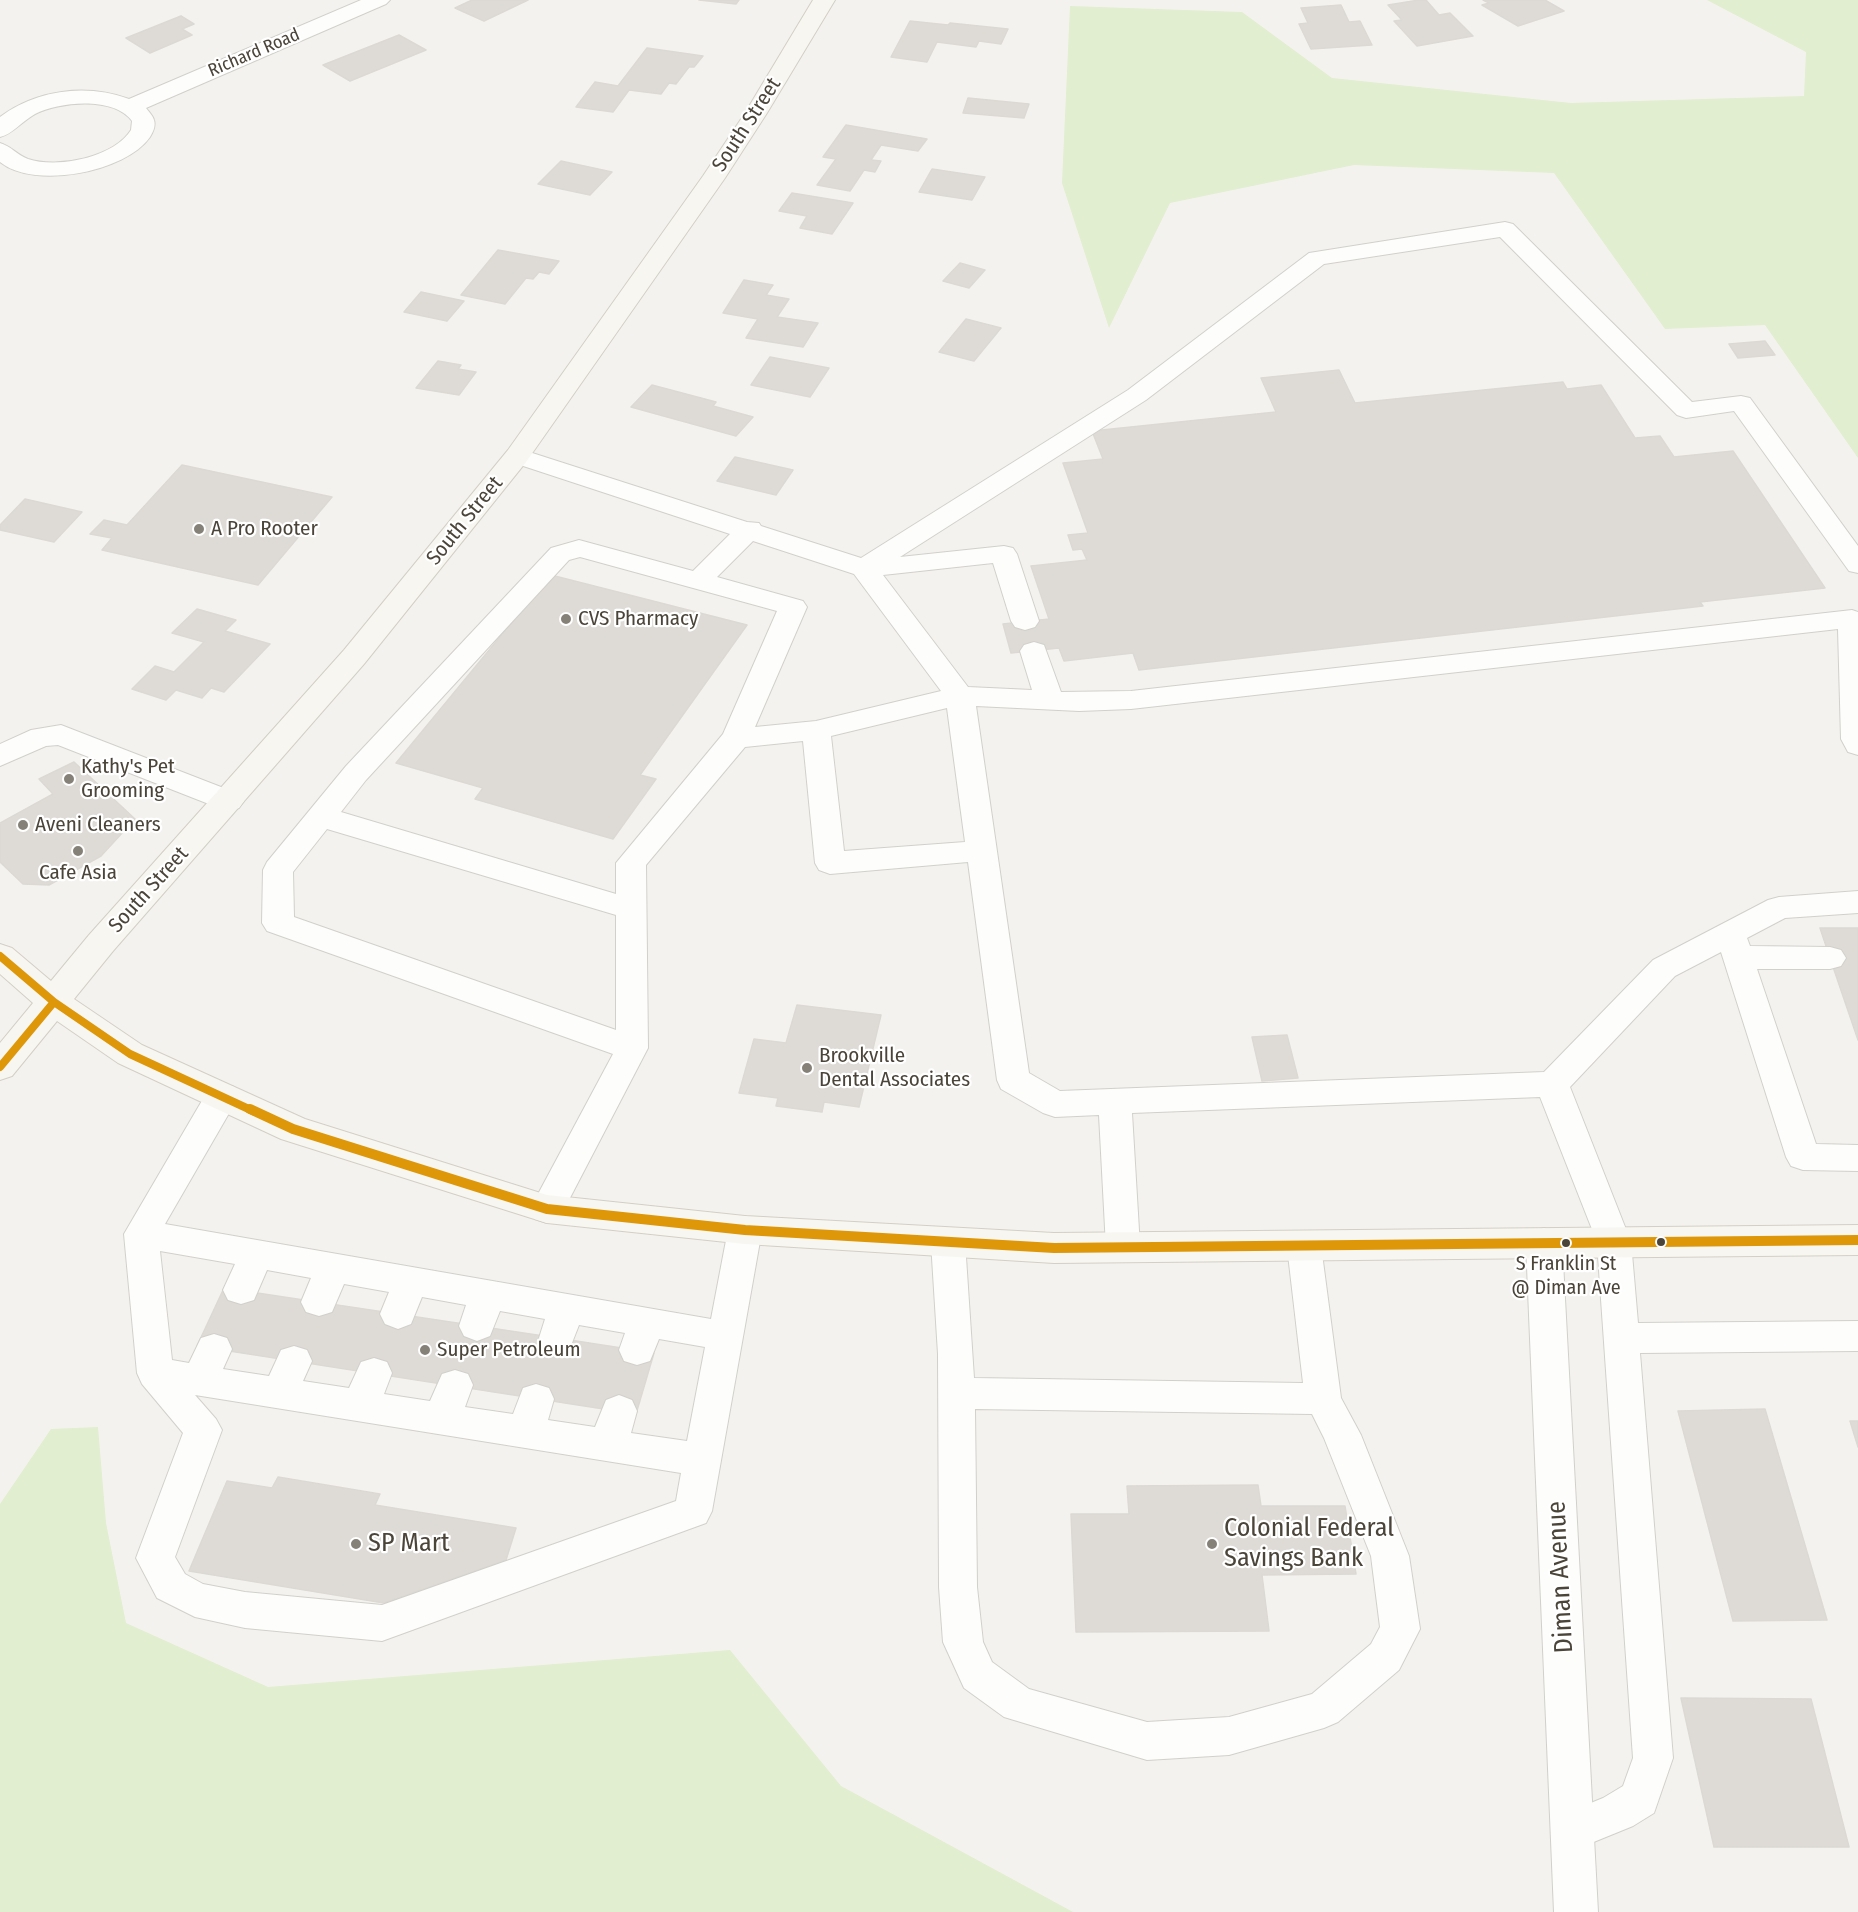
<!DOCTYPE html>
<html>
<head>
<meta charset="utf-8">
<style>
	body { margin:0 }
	canvas { display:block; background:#f4f2ee }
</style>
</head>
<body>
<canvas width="1858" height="1912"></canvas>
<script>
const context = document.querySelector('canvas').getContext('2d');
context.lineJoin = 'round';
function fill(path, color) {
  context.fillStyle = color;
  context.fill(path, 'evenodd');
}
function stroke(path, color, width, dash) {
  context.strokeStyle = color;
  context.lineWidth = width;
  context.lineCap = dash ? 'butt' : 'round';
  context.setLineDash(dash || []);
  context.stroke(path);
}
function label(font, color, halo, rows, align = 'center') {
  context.font = font + ' "Fira Sans Condensed",sans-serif';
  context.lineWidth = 4.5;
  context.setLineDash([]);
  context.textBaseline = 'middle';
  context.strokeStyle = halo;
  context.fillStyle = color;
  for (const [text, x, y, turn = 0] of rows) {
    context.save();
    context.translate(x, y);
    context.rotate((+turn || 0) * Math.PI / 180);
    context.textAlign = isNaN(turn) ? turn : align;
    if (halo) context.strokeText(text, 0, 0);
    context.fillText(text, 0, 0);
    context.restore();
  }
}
fill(new Path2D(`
	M1707,0h151v458l-93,-133 -100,4 -111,-156 -200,-8 -184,38 -61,125 -47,-145 8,-177 172,6 90,66 239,25 233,-7 2,-44z
	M98,1427l8,96 20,100 142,64 462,-37 111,136 232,126h-1073v-408l51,-75z`), '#e1eecf');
const building = new Path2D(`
	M472,0h56l-44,21 -29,-13z
	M699,0h40l-3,4z
	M1419,0h7l13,15 11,-2 23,23 -56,10 -23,-25 8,-1 -14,-15z
	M1483,0h62l19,11 -46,15 -36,-21 7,-2z
	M1341,5l8,17 11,-1 12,24 -61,4 -12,-25 9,-1 -7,-15z
	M181,16l13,8 -12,5 10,6 -42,18 -24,-15z
	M910,21l38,4 2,-2 58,6 -7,15 -22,-3 -3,6 -39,-5 -10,20 -36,-5z
	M399,35l27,15 -76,31 -27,-16z
	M647,48l56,8 -9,11h-5l-13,17 -7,-1 -8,11 -32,-4 -16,22 -37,-5 19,-25 23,4z
	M968,98l61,6 -5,14 -61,-5z
	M846,125l81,14 -9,12 -37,-6 -10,15 10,1 -6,11 -11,-2 -14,21 -33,-6 19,-26 -13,-2z
	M561,161l51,11 -22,23 -52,-11z
	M932,169l53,8 -13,23 -53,-8z
	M792,193l61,10 -21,31 -32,-6 7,-12 -28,-5z
	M498,250l61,11 -10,13 -10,-2 -6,7 -7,-1 -21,26 -44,-9z
	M960,263l25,7 -16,18 -26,-7z
	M744,280l29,5 -7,10 23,4 -12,18 41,6 -15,24 -57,-9 12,-19 -35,-6z
	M421,292l43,9 -17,20 -43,-9z
	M966,319l35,9 -27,33 -35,-9z
	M1765,341l10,14 -37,3 -9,-14z
	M770,357l59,11 -19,29 -59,-12z
	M438,361l23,4 -3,4 18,3 -17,23 -43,-7z
	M1339,370l16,33 208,-21 4,7 34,-4 34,53 25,-2 14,21 59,-6 92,137 -125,14 3,4 -564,64 -6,-17 -69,8 -5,-13 -48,5 -8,-29 46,-5 -18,-53 56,-6 -5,-11 -9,1 -5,-15 20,-2 -25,-70 40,-4 -11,-28 184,-19 -15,-34z
	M652,385l64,17 -3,4 40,11 -17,19 -105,-29z
	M735,457l58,13 -17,25 -59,-14z
	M182,465l150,32 -74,88 -156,-35 10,-12 -22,-4 14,-14 23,5z
	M25,499l57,13 -28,30 -54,-12v-5z
	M551,575l196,50 -107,150 16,4 -43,60 -138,-40 8,-11 -87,-25z
	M197,609l39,11 -11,11 45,13 -46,48 -13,-4 -9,10 -26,-8 -10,10 -34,-11 23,-23 19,6 30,-30 -32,-9z
	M74,762l61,57 -34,37 -52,29 -26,-1 -23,-22v-39l53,-29 -14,-15z
	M1820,928h38v112l-28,-82z
	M797,1005l84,10 -22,92 -35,-5 -2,10 -46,-6 2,-8 -39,-5 15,-54 32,4z
	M1287,1035l11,43 -36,3 -10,-44z
	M224,1288l333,50 97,15 -18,61 -439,-68z
	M1765,1409l62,211 -94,1 -55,-210z
	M1850,1421h8v26z
	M278,1477l102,17 -5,11 141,23 -10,32 -122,43 -195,-32 38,-90 45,7z
	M1258,1485l3,21h84l11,68 -94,1 7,56 -193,1 -5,-118h58l-2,-28z
	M1681,1698l130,1 38,148h-135z`);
fill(building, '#dedbd6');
stroke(building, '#dcd9d4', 1.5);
const service = new Path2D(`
	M1505,222l8,2 179,178 49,-6 9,2 108,148v27l-9,-2 -115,-160 -48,7 -9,-3 -177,-178 -176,27 -178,136 -246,157 104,-11 9,2 4,6 22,67 -4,6 -10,3 -10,-3 -4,-6 -18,-58 -110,12 85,112 64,3 -12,-39 4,-6 10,-3 10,3 17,47 70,-1 721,-81 6,2v143l-10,-3 -7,-13 -3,-110 -707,80 -52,2 -103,-5 53,367 31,18 484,-19 109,-112 115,-60 11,-3 79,-6v22l-73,5 -38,20 3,8 80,1 11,3 5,8 -5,8 -11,3h-73l59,175 42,1v26l-55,-1 -12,-4 -5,-9 -65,-205 -46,24 -105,111 61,155 7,81 220,-2v30l-218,2 33,405 -19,55 -21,13 -59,24 -15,-6 -6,-14 6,-14 44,-18 20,-12 10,-28 -36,-516 -57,-145 -408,16 8,134 -5,10 -12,4 -12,-4 -5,-10 -7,-132 -44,2 -12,-4 -42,-24 -4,-9 -29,-218 -138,12 -11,-4 -4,-7 -12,-122 -58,6 -99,118 2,183 -89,171 -12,4 -12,-4 -5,-10 83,-155 -346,-123 -5,-8 1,-53 4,-8 79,-96 205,-218 28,-8 114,31 37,-37 -222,-73 -4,-5 4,-5 9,-3 9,3 221,71 12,1 2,3 100,32 267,-168 181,-137zM753,541l101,33 87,117 -125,30 -61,6 52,-120 -4,-6 -86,-24zM580,557l197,54 -54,123 -107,129v31l-275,-82 25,-32 203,-220zM947,708l18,134 -121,9 -13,-115zM327,829l289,86v115l-322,-113 -1,-45z
	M61,725l178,69 5,7 -5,7 -10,3 -10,-3 -161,-63 -12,1 -46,20v-22l31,-14z
	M222,1083l12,4 5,9 -74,128 546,95 17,-89 5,-10 12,-4 12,4 5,10 -50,281 -6,12 -324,118 -137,-13 -50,-11 -38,-19 -21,-40 47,-125 -41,-49 -5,-11 -13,-139 86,-147zM160,1251l75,13 -12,26 5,10 13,4 13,-4 13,-30 44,8 -10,24 5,10 13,4 13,-4 12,-28 45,8 -9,22 5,10 13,5 13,-5 11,-27 44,8 -7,21 5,10 13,5 13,-5 10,-25 45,8 -6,19 5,10 13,5 13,-5 9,-23 46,8 -6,17 5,11 13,4 13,-4 9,-22 46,8 -18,94 -56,-8 6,-22 -5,-11 -13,-5 -13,5 -11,27 -47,-7 6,-21 -5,-11 -13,-4 -13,4 -10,26 -48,-7 8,-22 -5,-11 -13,-4 -13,4 -12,27 -46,-7 8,-21 -5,-11 -13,-4 -13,4 -12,26 -46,-7 9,-20 -5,-11 -13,-4 -13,4 -12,26 -46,-7 9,-20 -5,-11 -13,-4 -13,4 -12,25 -17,-3zM195,1395l486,78 -5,28 -294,104 -137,-13 -42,-8 -18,-10 -10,-17 47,-127 -6,-11z
	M948,1228l12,4 5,10 9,136 329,5 -16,-137 5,-10 12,-4 12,4 5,10 20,152 20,37 48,121 11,73 -21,41 -61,52 -14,6 -95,27 -82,5 -143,-43 -40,-29 -21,-46 -4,-55 -1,-233 -7,-112 5,-10zM975,1409l337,5 12,24 47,118 9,71 -9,17 -59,50 -83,23 -82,5 -118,-33 -37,-27 -9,-20 -6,-55z`);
const minor = new Path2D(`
	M361,0h29l-4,4 -240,104c3,4 7,8 8,12 2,6 -1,12 -4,17 -24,35 -116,53 -150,25v-19c11,3 17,12 28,16 30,10 86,-2 103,-29l1,-9c-19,-25 -73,-19 -97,-7 -13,7 -22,20 -35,23v-20c36,-27 86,-34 129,-18z
	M1544,1228l13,5 5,10 36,669h-44l-28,-669 5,-10z`);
const secondary = new Path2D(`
	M813,0h22l-68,113 -42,65 -199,284 -162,202 -251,287 -39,48 68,46 163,74 242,76 198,21 309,17 804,-8v30l-804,8 -309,-19 -198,-21 -266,-84 -163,-76 -61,-42 -45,55 -12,4v-37l33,-40 -33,-29v-30l12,4 39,33 38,-46 255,-285 164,-200 195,-274 42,-63z`);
stroke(service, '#d2d0cb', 2);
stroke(minor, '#d2d0cb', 2);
stroke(secondary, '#d3cfc5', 2);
fill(service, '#fdfdfc');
fill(minor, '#fdfdfc');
fill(secondary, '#f7f6f1');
stroke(new Path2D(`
	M0,956l54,46 76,52 123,57
	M0,1067l54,-65`), '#dd9709', 8);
stroke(new Path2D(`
	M250,1109l43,20 254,80 198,21 309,18 804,-8`), '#dd9709', 10);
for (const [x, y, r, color] of [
	[199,529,6,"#868178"],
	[566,619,6,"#868178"],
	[69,779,6,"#868178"],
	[23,825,6,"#868178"],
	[78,851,6,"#868178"],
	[807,1068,6,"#868178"],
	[1661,1242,5,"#4b4439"],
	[1566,1243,5,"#4b4439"],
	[425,1350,6,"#868178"],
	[356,1544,6,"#868178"],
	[1212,1544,6,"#868178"]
]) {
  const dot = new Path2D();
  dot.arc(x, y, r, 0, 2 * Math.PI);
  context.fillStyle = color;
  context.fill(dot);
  stroke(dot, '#fff', 2);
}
label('18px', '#4b4439', '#fff', [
	["Richard Road",254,53,-23]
]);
label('20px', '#4b4439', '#fff', [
	["S Franklin St",1566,1264],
	["@ Diman Ave",1566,1288]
]);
label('21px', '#4b4439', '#fff', [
	["South Street",747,125,-57],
	["South Street",465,521,-51],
	["South Street",149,890,-48]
]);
label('21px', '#4b4439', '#fff', [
	["A Pro Rooter",211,529],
	["CVS Pharmacy",578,619],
	["Kathy's Pet",81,767],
	["Grooming",81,791],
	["Aveni Cleaners",35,825],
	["Cafe Asia",78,873,"center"],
	["Brookville",819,1056],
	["Dental Associates",819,1080],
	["Super Petroleum",437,1350]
], 'left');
label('26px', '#4b4439', '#fff', [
	["Colonial Federal",1224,1529],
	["Savings Bank",1224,1559],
	["SP Mart",368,1544]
], 'left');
label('26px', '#4b4439', '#fff', [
	["Diman Avenue",1561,1577,-93]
]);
</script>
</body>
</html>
